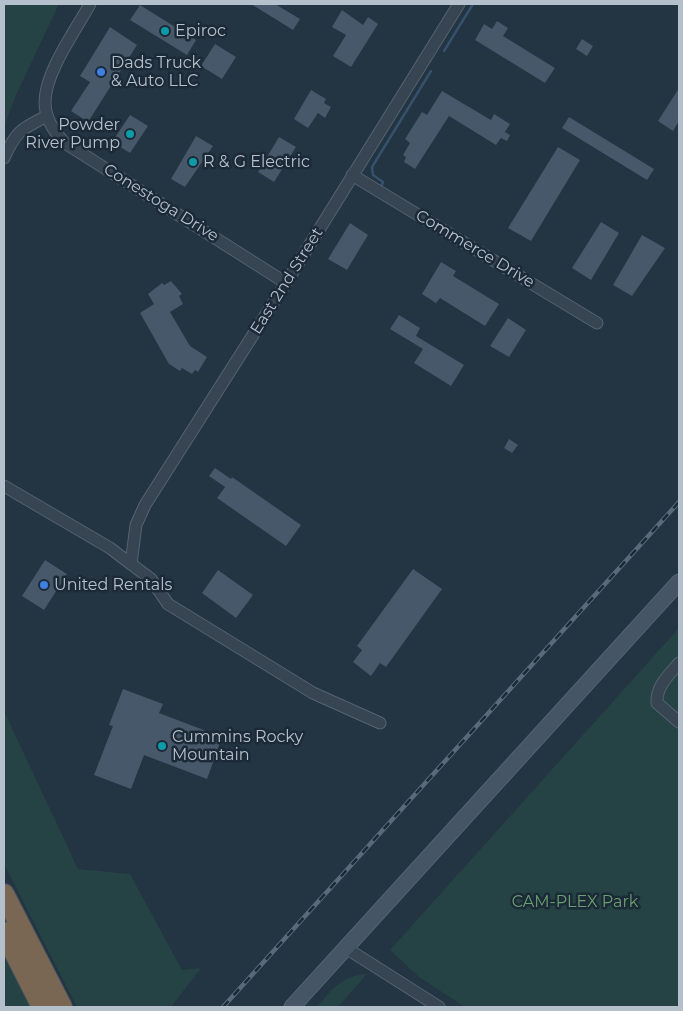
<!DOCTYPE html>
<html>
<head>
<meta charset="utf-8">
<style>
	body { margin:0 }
	#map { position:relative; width:683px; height:1011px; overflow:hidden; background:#233443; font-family:Montserrat,sans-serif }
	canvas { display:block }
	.frame { position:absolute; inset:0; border:5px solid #b4c0cc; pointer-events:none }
</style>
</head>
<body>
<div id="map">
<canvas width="683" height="1011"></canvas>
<div class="frame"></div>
</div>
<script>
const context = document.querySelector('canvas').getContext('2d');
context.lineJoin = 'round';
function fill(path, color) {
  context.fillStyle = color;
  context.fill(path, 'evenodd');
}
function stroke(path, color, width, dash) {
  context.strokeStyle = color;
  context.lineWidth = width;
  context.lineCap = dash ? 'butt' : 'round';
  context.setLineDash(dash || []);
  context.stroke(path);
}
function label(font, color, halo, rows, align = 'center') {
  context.font = font + ' Montserrat,sans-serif';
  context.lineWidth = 5;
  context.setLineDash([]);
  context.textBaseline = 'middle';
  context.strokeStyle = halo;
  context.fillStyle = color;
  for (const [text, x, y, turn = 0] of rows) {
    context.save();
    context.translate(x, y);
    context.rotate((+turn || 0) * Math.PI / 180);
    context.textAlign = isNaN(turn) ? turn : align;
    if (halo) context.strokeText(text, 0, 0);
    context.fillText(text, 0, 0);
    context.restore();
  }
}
fill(new Path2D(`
	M4,4h55l-43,91 -12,32z
	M679,628v379h-214l-46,-30 -29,-27z
	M4,711l74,158 52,5 52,96 19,-2 -30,39h-94l-73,-143z
	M4,954l26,53h-26z
	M367,974l-29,33h-21c14,-17 26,-32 50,-33z`), '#254344');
stroke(new Path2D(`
	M444,51l29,-47
	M382,185l1,-3 -10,-7 -1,-8 59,-96`), '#35516b', 2.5);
fill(new Path2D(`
	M251,4h24l25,15 -7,11z
	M140,5l56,35 -9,15 -57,-35z
	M342,10l21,15 5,-8 10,7 -27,43 -18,-11 13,-21 -14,-8z
	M497,21l11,7 -5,8 52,32 -10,15 -70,-43 9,-16 8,5z
	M110,27l27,18 -49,77 -17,-11 19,-29 -10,-6z
	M582,39l11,7 -6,10 -11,-7z
	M215,44l21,13 -14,22 -21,-13z
	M679,88v33l-6,10 -15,-10z
	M311,90l15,9 -2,4 7,4 -6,11 -7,-5 -10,15 -14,-9z
	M442,91l49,29 3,-6 16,10 -5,8 5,3 -3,6 -6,-3 -5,7 -47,-29 -34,53 -11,-7 2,-5 -3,-2 7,-12 -5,-4 17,-27 5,3z
	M130,115l18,11 -18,27 -18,-11z
	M569,117l85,52 -7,11 -85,-52z
	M196,136l17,10 -28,41 -14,-8z
	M279,137l17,10 -22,35 -16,-10z
	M558,147l22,13 -49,81 -23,-13z
	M601,222l18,11 -28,47 -19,-12z
	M350,223l18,12 -21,35 -19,-11z
	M642,235l23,13 -33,48 -19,-11z
	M441,262l15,9 -3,5 46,28 -14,22 -45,-28 -4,5 -14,-9z
	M171,281l11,13 -3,2 4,8 -13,8 20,34 17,11 -9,15 -3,-2 -3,4 -10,-6 -2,3 -11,-7 -29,-51 14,-9 -6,-10 14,-11 2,2z
	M399,315l21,13 -4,8 48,29 -13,21 -37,-23 9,-14 -33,-20z
	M508,318l18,12 -17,27 -19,-11z
	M509,439l9,6 -6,8 -8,-5z
	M215,468l16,11 1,-2 69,48 -15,21 -69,-48 8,-11 -16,-11z
	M45,560l22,14 -23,36 -22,-14z
	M413,569l29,20 -56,78 -6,-4 -9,13 -18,-14 9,-12 -5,-4z
	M218,570l35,25 -17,23 -34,-25z
	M123,689l40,15 -4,9 63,24 -15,42 -63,-24 -13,34 -37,-14 19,-49 -4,-1z`), '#465869');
const minor = new Path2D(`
	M90,4c-14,26 -45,68 -45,98 0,17 9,30 20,41l221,140
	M4,158c12,-27 17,-29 43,-42
	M352,175l245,148
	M4,486l106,62 21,16 20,15 17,25 145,89 67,30
	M131,564l5,-39 9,-20 141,-222 173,-279
	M679,663c-10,12 -23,23 -22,40l22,19
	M346,948l93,59`);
const secondary = new Path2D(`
	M292,1007l387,-425`);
const motorway = new Path2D(`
	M4,894l58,113
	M4,932l38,75`);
stroke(minor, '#55636f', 13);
stroke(secondary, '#55636f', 17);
stroke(motorway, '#42505c', 22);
stroke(minor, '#374552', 11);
stroke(secondary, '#455566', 15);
stroke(motorway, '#796754', 20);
const rail = new Path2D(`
	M223,1007l456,-505`);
stroke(rail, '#596a7a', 4.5);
stroke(rail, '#1c2a37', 2.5, [8]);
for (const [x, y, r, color] of [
	[165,31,5,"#0f9aa8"],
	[101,72,5,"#3f7fe0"],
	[130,134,5,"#0f9aa8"],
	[193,162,5,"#0f9aa8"],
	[44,585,5,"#3f7fe0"],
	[162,746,5,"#0f9aa8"]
]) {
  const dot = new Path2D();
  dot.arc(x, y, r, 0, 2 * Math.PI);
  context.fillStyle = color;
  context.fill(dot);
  stroke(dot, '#1c2a37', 2);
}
label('16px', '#b4c0cc', '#1c2a37', [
	["Epiroc",175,31],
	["Dads Truck",111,63],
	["& Auto LLC",111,81],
	["Powder",120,125,"right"],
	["River Pump",120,143,"right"],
	["R & G Electric",203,162],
	["United Rentals",54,585],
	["Cummins Rocky",172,737],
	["Mountain",172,755]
], 'left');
label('16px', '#b4c0cc', '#1c2a37', [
	["Conestoga Drive",161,203,32],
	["Commerce Drive",475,249,31],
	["East 2nd Street",287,281,-58]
]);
label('16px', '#69a070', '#1c2a37', [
	["CAM-PLEX Park",575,902]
]);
</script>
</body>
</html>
